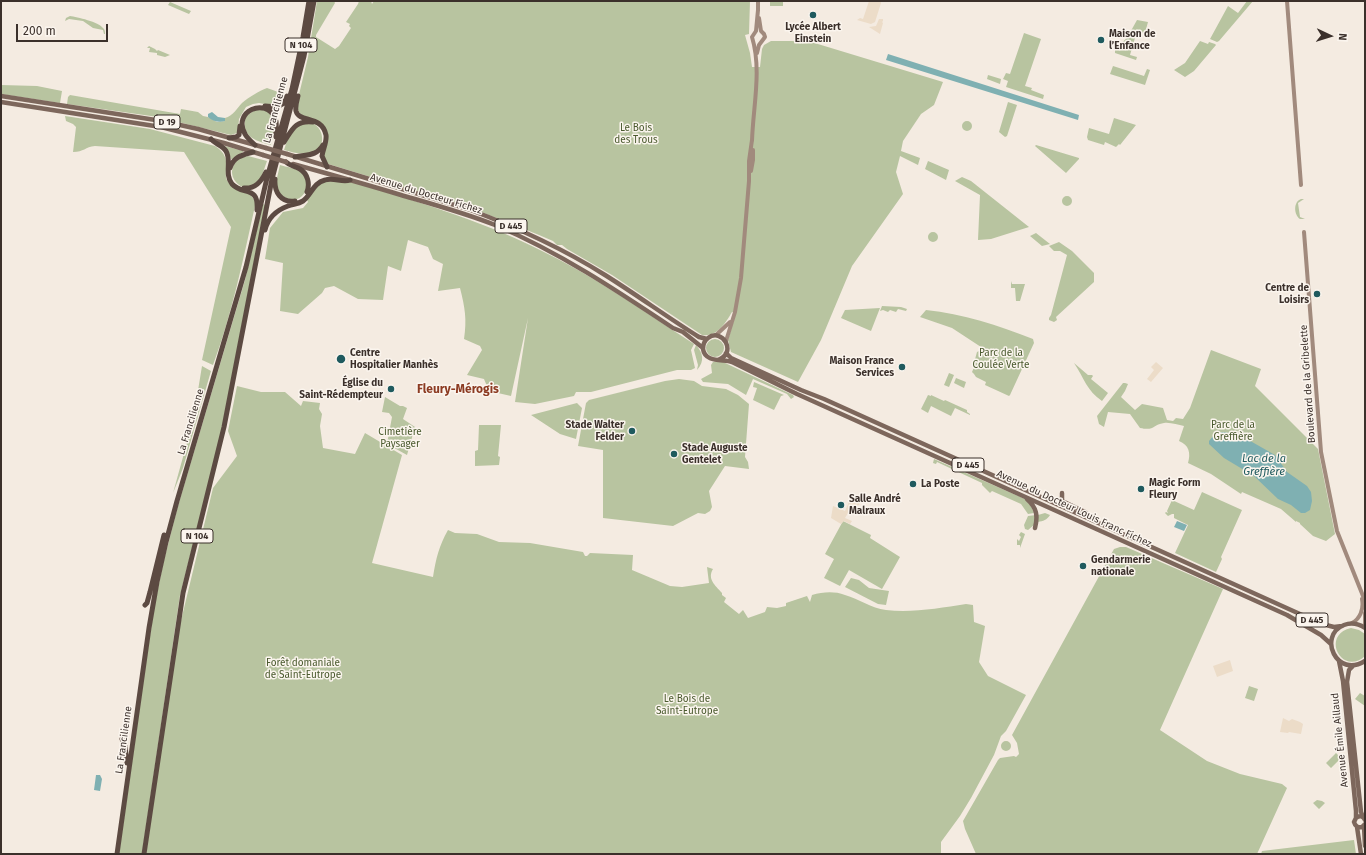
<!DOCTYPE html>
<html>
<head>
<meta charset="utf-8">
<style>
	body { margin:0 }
	#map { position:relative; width:1366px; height:855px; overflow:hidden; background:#f4ebe1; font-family:"Fira Sans",sans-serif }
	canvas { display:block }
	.frame { position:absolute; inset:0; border:2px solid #3b302b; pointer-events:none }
	.north { position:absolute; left:1310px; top:16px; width:40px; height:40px; -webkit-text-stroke:3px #fbf5ee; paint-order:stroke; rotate:94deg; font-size:11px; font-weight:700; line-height:16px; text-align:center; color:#3b302b }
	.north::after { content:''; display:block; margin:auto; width:14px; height:18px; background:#3b302b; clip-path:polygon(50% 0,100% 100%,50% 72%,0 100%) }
	.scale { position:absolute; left:16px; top:24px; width:92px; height:18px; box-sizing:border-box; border:2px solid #3b302b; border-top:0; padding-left:5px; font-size:12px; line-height:14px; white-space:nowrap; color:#3b302b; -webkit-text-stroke:3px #fbf5ee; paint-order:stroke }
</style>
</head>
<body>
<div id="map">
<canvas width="1366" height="855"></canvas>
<div class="frame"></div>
<div class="north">N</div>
<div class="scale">200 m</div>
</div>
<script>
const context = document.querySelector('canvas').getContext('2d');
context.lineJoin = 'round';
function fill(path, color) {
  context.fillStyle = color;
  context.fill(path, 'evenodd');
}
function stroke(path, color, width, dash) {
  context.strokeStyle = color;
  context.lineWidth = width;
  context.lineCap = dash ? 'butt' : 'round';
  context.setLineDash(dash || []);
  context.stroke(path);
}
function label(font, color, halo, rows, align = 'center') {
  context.font = font + ' "Fira Sans",sans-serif';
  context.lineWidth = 3;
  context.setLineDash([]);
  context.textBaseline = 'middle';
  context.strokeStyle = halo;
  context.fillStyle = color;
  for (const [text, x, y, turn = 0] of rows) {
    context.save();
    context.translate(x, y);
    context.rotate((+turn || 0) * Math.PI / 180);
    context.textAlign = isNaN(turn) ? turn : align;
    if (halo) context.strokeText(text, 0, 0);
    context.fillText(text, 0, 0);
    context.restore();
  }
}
fill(new Path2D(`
	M317,1h17l1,2 -19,32v2l19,12 4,-3 12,-18 -2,-2 1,-2 -4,-2 12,-18 1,-3h12l1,3 2,-3h376l-1,33 -4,1 5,18 2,14h8l2,-18 2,-4 7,-4h37l135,41 -9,23 -13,9 -18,27 -2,10 19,7 -2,7 -18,-9 -4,16 7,22 -51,72 -31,74 -23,42 -67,-30 -3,-12 8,-27 -4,-1c-7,12 -15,25 -30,23l-90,-60 -45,-26 -5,-4h-5l-4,-4 -14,-6 -70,-28 -144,-44 -2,-3 2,-15 -1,-16 -21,-11 -7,-11 12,-50z
	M770,1h13v5h-13z
	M1247,1h6l-34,40 -2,1 -7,-3 18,-33 10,7z
	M170,2l21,9 -2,3 -21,-9z
	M70,16c7,1 29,6 33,12 2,2 2,3 2,6h-1l-1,-4 -10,-2 -10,-7 -14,-2 -4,2 -1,3 2,-6z
	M1137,20l11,2 -3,11 -8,-2 -7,24 7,2 -1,3 -21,-7v-4l12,-11z
	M1024,33l17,6 -16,47 7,2 -1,2 13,5 -1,4 -37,-12 2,-6 -5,-2 3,-6 4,1z
	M1200,41l8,3 1,-2 6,2 1,1 -22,26 -9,6 -11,-7 11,-7z
	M149,46l6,3 2,2 1,-1 12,5 -5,2 -8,-2v-2l-8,-1 1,-4h-3z
	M1113,66l31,10 3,-7 3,1 -5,15 -35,-11z
	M988,75l13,4 -1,5 -13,-5z
	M1,85l36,1 25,5 -2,12 -59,-9z
	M267,88l14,5 -1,11 -10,1 -11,-2 -6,1 -7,3 -7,12 -1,11 -1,3 -6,2 -73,-18 -91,-13 1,-7 2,-2 110,19 1,-5 17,3 5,4 5,1 9,5 8,-1v-3c8,-2 12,-10 17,-15 7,-6 17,-12 25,-15z
	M1008,102l9,3 -10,31 -2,1 -6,-5z
	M257,109c3,1 7,1 10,2 12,7 6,24 4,34 -16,-4 -31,-9 -25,-29z
	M65,116l85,13 65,17c21,13 4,29 15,38 6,5 14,7 20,10l5,7v5c-12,54 -23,108 -42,159l-11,-5 29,-133 -47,-75 -89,-6c-10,1 -11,6 -22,6l3,-25 -3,-3 -7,-3z
	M1114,118l22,7 -16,20 -1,-1 -3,3 -11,-5 -1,3 -16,-5 -1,-3 2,-9 20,6z
	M962 126a5 5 0 1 1 10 0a5 5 0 1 1-10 0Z
	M311,123c13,3 16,25 2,29 -10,3 -19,1 -29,-2 3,-9 7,-21 16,-25 3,-1 8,-1 11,-2z
	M1036,145l43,13v1l-13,14 -31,-27z
	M225,146l18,5v1l-10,7h-2z
	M248,156l19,5c-6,16 -5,24 -24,26 -10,-4 -15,-16 -7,-25 2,-4 8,-5 12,-6z
	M928,161l21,9 -3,10 -21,-11z
	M280,165c7,2 15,3 21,7 7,5 7,19 1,24 -3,3 -7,4 -12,4l-11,-6 -3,-12z
	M962,177l9,4 58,46 -38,12 -13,1 2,-45 -25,-14z
	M350,180c63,21 128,39 188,69 55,26 105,62 156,95l-3,6 4,18 -4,2h-14l-86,22h-15l-2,4 -39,8 -20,-2 13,-84 -17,78 -22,-5 -5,-12 -17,-4 15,-25 -2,-4 -16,-7c3,-20 1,-31 -4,-51l-22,3 5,-27 -10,-5 -5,-12 -20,-7 -7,31 -13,-5 -5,34 -25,-1 -24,-13 -9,2 -3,5 -24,21 -18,-3 3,-48 -18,-4 5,-31 13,-16 20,-4 5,-6 -2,-4 14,-16z
	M1062 201a5 5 0 1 1 10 0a5 5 0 1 1-10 0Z
	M1301,199h3l-6,4 2,14 5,2h-5c-6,-4 -7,-17 1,-20z
	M263,204l2,1 -45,233 -40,157 -38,259h-23l28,-199 8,-52 9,-43 14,-54 67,-226z
	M928 237a5 5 0 1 1 10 0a5 5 0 1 1-10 0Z
	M1036,233l14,11 -8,2 -12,-10z
	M1059,242l13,9 22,22v9l-38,35 1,3 -3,2 -5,-2v-2l2,-3 16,-60 -7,-4h-6l-5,-5z
	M1011,281l1,3h13l-5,17h-4l-1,-13h-4z
	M882,306l19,1 6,2 -1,2 -8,-2 -2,3 -6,-2 -2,2 -5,-2 -3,1z
	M880,308l-9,23 -30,-13 4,-8z
	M926,310c37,4 72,15 107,29l1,4 -24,52 -1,1 -24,-11 1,-3 -10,-5 -2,-3 -2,-2 3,-7 -1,-2 3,-11 2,-1 2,-4 -29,-19 -32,-11z
	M706 348a9 9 0 1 1 18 0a9 9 0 1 1-18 0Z
	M696,345c7,8 9,16 1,25l1,-5 -4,-15z
	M1211,350l50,19 -6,17 63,63 17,85 -9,7 -13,-5 -13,-12v-1l-4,-2v1l-15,-13 -39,-17 -1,2 -30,-20 -23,-11c3,-10 1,-18 -9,-22l5,-15c-6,-1 -14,-4 -20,-3 -12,2 -9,8 -24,5l-10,-14 -22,-2 -4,15 -5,-3 -2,-8 26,-33h2l3,1 -3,7 -4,6 14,13 7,-6 21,4 4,12 6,1 3,-3 7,1 7,-11z
	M713,362h10l70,33 1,2 -3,2 -4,-5 -34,-15 -7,16 -18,-11 -25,-2 -2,-3 11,-6 -1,-8z
	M1074,363l14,12h4l1,1 -2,3 17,14 -6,8c-15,-10 -18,-23 -28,-38z
	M202,366l9,5 -28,97 -10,25 20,-72z
	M949,373l5,2 -5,12 -5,-2z
	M956,378l10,4 -2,6 -10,-5z
	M679,379l15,2 8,5 24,3 12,6 11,9 -4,53 3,5 1,7 -24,-3 -16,25 3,16 -2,4 -5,3 -7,-1 -25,13 -70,-8v-68l-25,-4 8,-43 3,-3 76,-19z
	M754,382l30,13 -3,1 -7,14 -21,-10 4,-12 -4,-1z
	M237,386l24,6h24l16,14 2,-5 17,2 -1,6 3,5 -2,12 3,22 32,6 10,-21 37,22 -30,108 61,14c3,-19 6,-31 15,-47l7,3 22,1 22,8 31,1 53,9 2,4h2l3,-3 43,2 -1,15 38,16 12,1 27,-4 -2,-16 6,2c-6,10 2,16 9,24v2l4,3 -2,4 15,12 4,-4 5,8 17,-6 2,-5 10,1 9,-2v-3l21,-7 3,6 2,-7c11,-3 22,-4 33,0 14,4 26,13 41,15 26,3 54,-2 80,-6l7,1 1,17 11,4 -6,36 9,14 38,19 -20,36 -5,5 -7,19 -23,43 -11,18 -19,26v12h-795l32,-221 35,-145 24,-32 -9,-25z
	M928,395l3,1v-1l13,6 1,-1 22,10v2l3,2v1l-15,-7 -4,8 -20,-10 -3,7 -7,-4z
	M385,397l15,9h3l4,2 -4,11 12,8 -8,28 -20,-11 5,-27 -3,-4 -7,-1z
	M577,403l5,5 -6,31 -16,-5 -29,-19z
	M479,425h22l-3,31 2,1 -1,8 -24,1v-15l3,-1z
	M934,459l91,40 6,7 3,7 -6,1 -7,-10 -29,-13 -2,2 -8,-8v-2l-45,-21 -1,2 -3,-1z
	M1202,492l40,18 -21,47 1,2 -6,13 -41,-19 13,-28 -14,-7v-4h-2l-4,2 -3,-3 1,-1 2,1 -1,-2 5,-11 22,10z
	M1045,513l5,2c-3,5 -7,6 -12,7v-7z
	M1036,515l-2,10 -6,5 -3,-1 -1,-4 4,-9z
	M843,521l28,14 -1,3 30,19 -18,32 -33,-19 -9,16 -16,-8 10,-19 -9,-5z
	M1021,532l4,2 -5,14v-3h-3v-6l2,2 2,-4 -2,-2z
	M1120,547h6l97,42 -63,141 47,31 33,13 42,10 5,4 -30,66h-281l-11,-25 -2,-8 35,-61 2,-2 14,-2 2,1 3,-3 -2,-11 -5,-8 102,-186z
	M851,578l8,2 10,8 20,3 -3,14 -8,-1 -33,-17z
	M1351,628l8,2 6,4v22c-23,21 -45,-21 -14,-28z
	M1249,686l9,3 -4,12 -9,-3z
	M1360,693l5,3v10l-10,-7z
	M1001 746a5 5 0 1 1 10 0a5 5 0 1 1-10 0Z
	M1336,753l5,5 -10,10 -5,-5z
	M1317,800l5,1 3,2 -6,6 -6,-6z
	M1354,840l2,14h-95l1,-3z`), '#b8c4a0');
fill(new Path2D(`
	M869,1h11l1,2 -6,19 -4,2 -14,-4 3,-2 3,1z
	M879,19h4v2l-1,1 1,1 -3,11 -11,-7 7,-1z
	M1156,362l7,6 -12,14 -4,-3 7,-9 -3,-3z
	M861,493l5,2 -8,6 2,3 -7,5 -2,-1 -6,10 7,3 -2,3 -6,-3 -3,3 -10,-6 2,-12 12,5 4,-9 11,-7z
	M1230,660l3,11 -16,6 -4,-11z
	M1283,718l6,3 3,-2 8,3 3,2 -2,10 -12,-2 -1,1 -8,-1z`), '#ecdcc8');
fill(new Path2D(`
	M888,54l191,61 -1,5 -192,-60z
	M212,112l6,5 7,1v3c-6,2 -13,0 -17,-4v-3z
	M1222,432l16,2 37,21 12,17 20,14 4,6 1,9 -2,9 -5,3h-4l-10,-8 -13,-6 -24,-23 -30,-18 -15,-14v-3l5,-6z
	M1177,521l10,4 -3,6 -10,-4z
	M96,775h4l2,4 -2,12 -6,-1z`), '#7fb0b2');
stroke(new Path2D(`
	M758,1v10
	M1287,1l14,184
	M757,53l2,-8 6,-8 -1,-3 -3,-3 -2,-13
	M752,141c1,-34 10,-71 0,-104l4,-6 2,-21
	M751,171l2,-11v-10
	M1304,232l17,220 16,79 28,70
	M716,335l14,-13
	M726,341l9,-29 6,-34 8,-97v-20l3,-21
	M1365,613v13
	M1352,623c8,-4 12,-14 10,-24`), '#a18a7d', 4);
stroke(new Path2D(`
	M1,96l161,25 36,8 68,19
	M1,102l160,25 63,16 39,12
	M287,154l181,55c48,18 94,39 137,66 32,20 62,42 94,62l8,2
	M293,164c36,10 72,20 108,31 31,9 64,18 94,30 64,27 121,65 178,103l10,4 20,16
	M726,353l5,5 70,32 23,9 498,225 12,3 8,-1
	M718,360c20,-7 4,-33 -10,-22 -4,3 -5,7 -5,11 2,14 20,10 29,13l65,32 490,221 34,20 10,9
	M1062,493v8l23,11 10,9
	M1027,499c10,9 11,17 8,29
	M1365,628c-6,-4 -13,-6 -21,-3 -27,11 -7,54 21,36
	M1339,661l4,20 13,130v7
	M1353,666l-4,4 -2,12 14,130 2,5
	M1365,820c-2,-4 -5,-5 -9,-2l-2,4c1,4 4,6 8,5l3,-3
	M1364,826l1,20
	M1357,827l4,27`), '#7d675c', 4.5);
stroke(new Path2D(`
	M298,96c-1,4 -3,10 -2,15 3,12 26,4 30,24 1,7 -3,14 -4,21l5,11
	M265,106l12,1 7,-4 3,-7
	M229,138l7,-1 3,-2 1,-9
	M211,139c4,5 11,6 15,12 6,10 -2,23 6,33 11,12 27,1 25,26
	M284,142c8,-12 11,-22 29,-20
	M255,145c-3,-3 -8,-7 -10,-11 -13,-23 21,-37 30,-16 3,6 0,13 1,19
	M295,157c11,-3 21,0 28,-12
	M286,162c4,4 9,4 14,7 8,5 10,15 7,23
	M230,168c4,-12 13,-13 23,-16
	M275,179c-1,13 6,24 20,22
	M244,188c11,1 17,-6 22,-16
	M265,230c3,-12 12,-20 23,-24 5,-2 10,-2 15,-5 9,-7 10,-18 22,-21 9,-3 17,3 25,0
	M145,605l2,-2 3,-11 14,-57
	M122,739l3,7 2,17
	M117,854l32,-226 8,-46 9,-40 11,-41 69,-234 21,-89 25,-89 11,-52 6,-36
	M144,854l39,-261 41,-166 48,-248 32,-123 10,-55`), '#5c4a42', 5);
stroke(new Path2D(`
	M266,148l21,6
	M263,155l23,7`), '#7d675c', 4.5);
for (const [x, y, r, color] of [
	[813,15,4,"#1f5a5e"],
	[1101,40,4,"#1f5a5e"],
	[1317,294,4,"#1f5a5e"],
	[341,359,5,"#1f5a5e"],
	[902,367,4,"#1f5a5e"],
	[391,389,4,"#1f5a5e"],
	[632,431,4,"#1f5a5e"],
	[674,454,4,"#1f5a5e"],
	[913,484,4,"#1f5a5e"],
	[1141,489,4,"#1f5a5e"],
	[841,505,4,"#1f5a5e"],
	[1083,566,4,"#1f5a5e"]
]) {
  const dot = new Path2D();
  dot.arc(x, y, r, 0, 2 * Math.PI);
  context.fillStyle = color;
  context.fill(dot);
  stroke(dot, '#fbf5ee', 1.5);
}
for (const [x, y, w] of [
	[301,45,32],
	[167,122,26],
	[511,226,32],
	[968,465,32],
	[197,536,32],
	[1312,620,32]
]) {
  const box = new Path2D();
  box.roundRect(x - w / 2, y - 7, w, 14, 3);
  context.fillStyle = '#fbf5ee';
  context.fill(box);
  stroke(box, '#3b302b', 1);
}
label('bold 9px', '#3b302b', null, [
	["N 104",301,45],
	["D 19",167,122],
	["D 445",511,226],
	["D 445",968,465],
	["N 104",197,536],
	["D 445",1312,620]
]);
label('bold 10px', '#3b302b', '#fbf5ee', [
	["Lycée Albert",813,27,"center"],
	["Einstein",813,39,"center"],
	["Maison de",1109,34],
	["l’Enfance",1109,46],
	["Centre de",1309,288,"right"],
	["Loisirs",1309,300,"right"],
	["Centre",350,353],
	["Hospitalier Manhès",350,365],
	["Maison France",894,361,"right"],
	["Services",894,373,"right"],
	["Église du",383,383,"right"],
	["Saint-Rédempteur",383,395,"right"],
	["Stade Walter",624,425,"right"],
	["Felder",624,437,"right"],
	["Stade Auguste",682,448],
	["Gentelet",682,460],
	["Magic Form",1149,483],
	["Fleury",1149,495],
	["La Poste",921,484],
	["Salle André",849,499],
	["Malraux",849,511],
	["Gendarmerie",1091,560],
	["nationale",1091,572]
], 'left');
label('10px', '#3b302b', '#fbf5ee', [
	["La Francilienne",276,110,-75],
	["Avenue du Docteur Fichez",426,194,17],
	["Boulevard de la Gribelette",1308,384,-94],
	["La Francilienne",191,422,-73],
	["Avenue du Docteur Louis Franc Fichez",1074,509,25],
	["La Francilienne",124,740,-82],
	["Avenue Émile Aillaud",1340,740,-96]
]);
label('10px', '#4a5a2e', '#fbf5ee', [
	["Le Bois",636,128],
	["des Trous",636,140],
	["Parc de la",1001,353],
	["Coulée Verte",1001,365],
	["Parc de la",1233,425],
	["Greffière",1233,437],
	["Cimetière",400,432],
	["Paysager",400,444],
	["Forêt domaniale",303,663],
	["de Saint-Eutrope",303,675],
	["Le Bois de",687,699],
	["Saint-Eutrope",687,711]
]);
label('italic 11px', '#1f5a5e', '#fbf5ee', [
	["Lac de la",1264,459],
	["Greffière",1264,472]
]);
label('bold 12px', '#8c3b22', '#fbf5ee', [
	["Fleury-Mérogis",458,390]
]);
</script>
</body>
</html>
